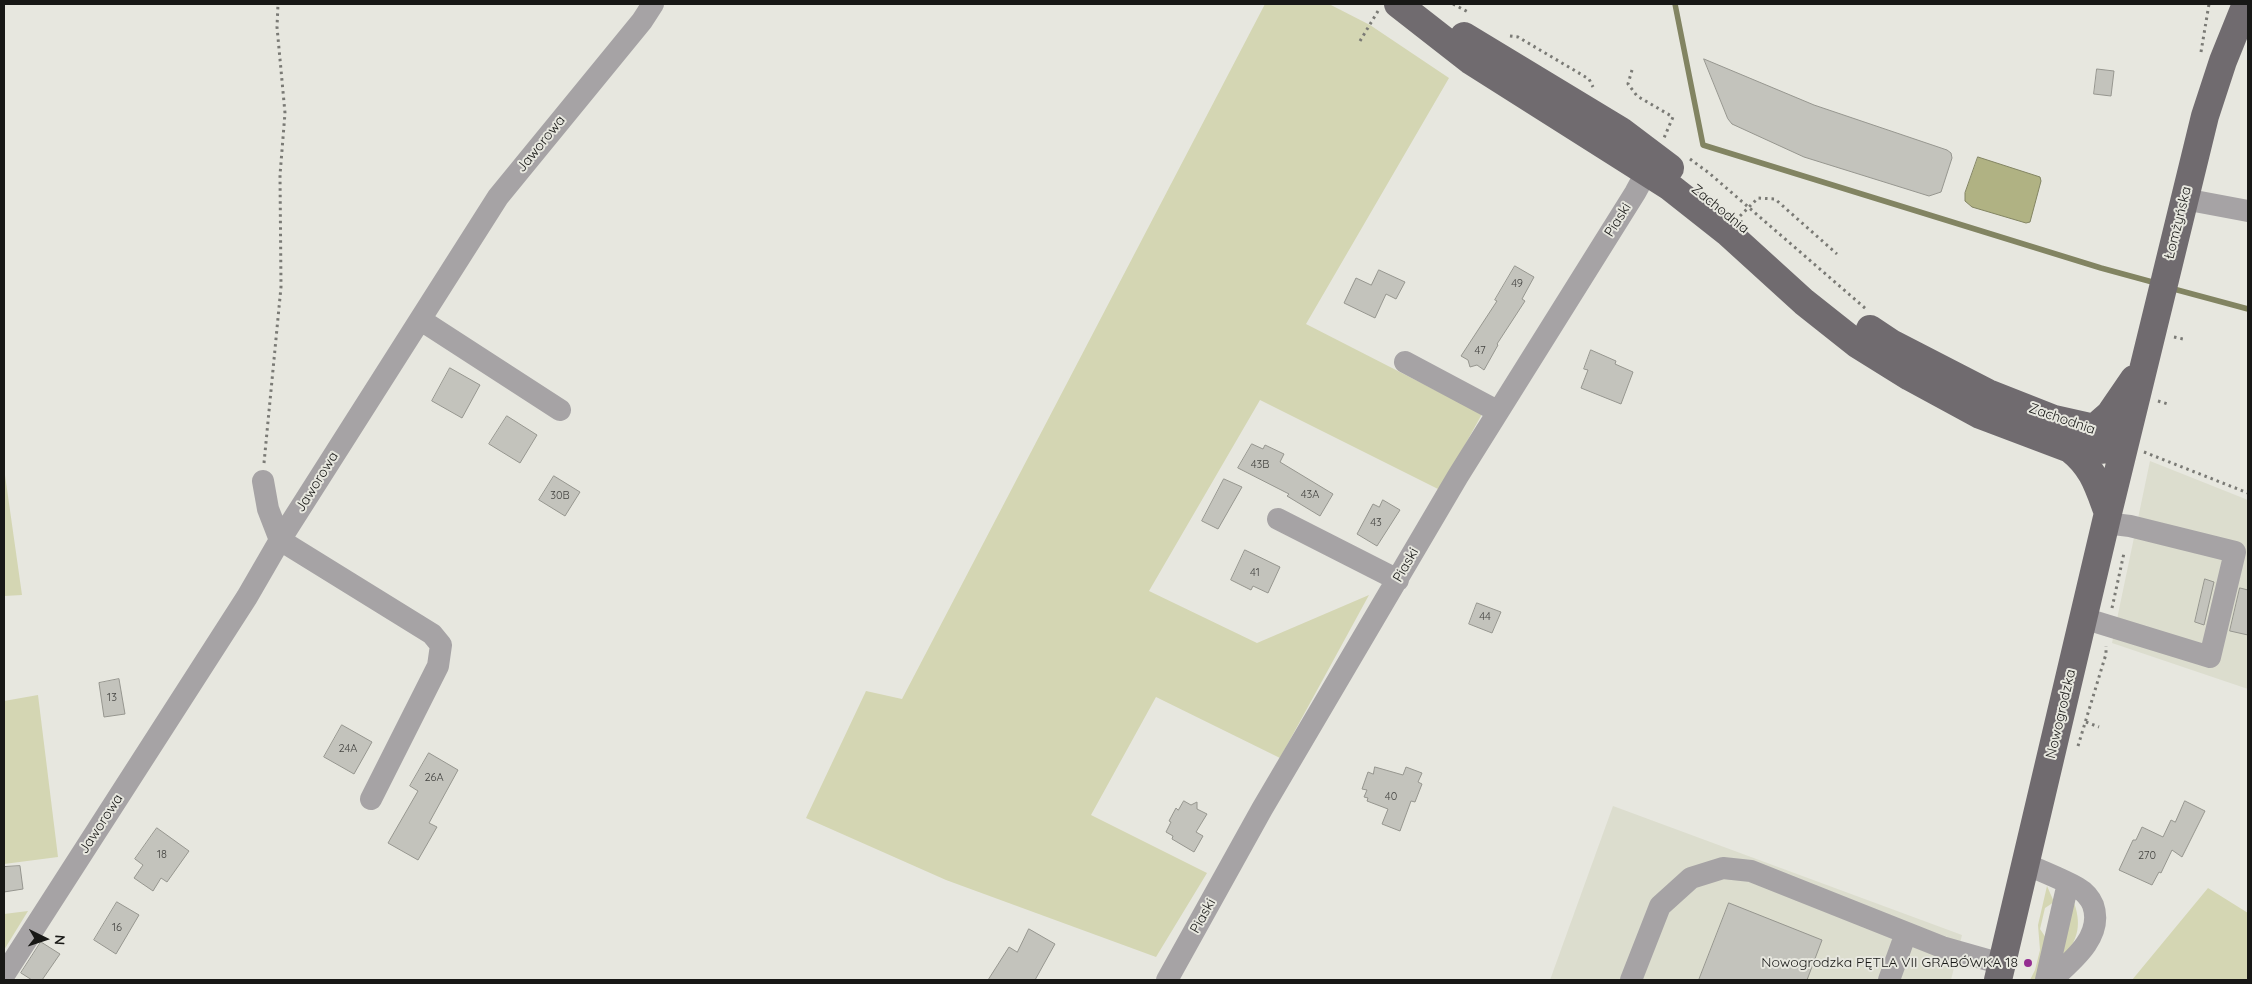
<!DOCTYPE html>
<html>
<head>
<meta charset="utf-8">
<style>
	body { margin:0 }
	#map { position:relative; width:2252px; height:984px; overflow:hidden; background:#e7e7df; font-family:Quicksand,sans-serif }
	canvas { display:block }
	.frame { position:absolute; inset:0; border:5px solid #181816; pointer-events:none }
	.north { position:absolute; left:20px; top:914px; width:50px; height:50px; -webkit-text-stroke:4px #e7e7df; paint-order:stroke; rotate:94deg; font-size:14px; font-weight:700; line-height:20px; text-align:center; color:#181816 }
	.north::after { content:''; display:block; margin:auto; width:18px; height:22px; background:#181816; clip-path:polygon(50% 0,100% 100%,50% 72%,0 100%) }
</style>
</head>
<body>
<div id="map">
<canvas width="2252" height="984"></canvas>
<div class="frame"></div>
<div class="north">N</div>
</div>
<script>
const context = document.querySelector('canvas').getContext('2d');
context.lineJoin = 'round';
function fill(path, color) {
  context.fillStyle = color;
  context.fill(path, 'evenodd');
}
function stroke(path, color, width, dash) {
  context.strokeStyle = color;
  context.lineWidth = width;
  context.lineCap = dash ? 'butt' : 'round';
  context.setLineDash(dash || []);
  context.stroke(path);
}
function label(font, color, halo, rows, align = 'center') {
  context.font = font + ' Quicksand,sans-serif';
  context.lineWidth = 4;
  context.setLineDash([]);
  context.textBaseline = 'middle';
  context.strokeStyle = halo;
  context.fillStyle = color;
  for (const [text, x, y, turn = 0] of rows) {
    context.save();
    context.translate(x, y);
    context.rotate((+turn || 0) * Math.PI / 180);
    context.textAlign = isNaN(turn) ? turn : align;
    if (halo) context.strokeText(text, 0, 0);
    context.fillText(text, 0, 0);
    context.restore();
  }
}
fill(new Path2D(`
	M2150,461l98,39v189l-136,-46z
	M1613,806l349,129 -11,45h-401z`), '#dcddce');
fill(new Path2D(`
	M1265,4h64l41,21 79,53 -143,246 176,90 -42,76 -180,-90 -111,191 108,52 112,-48 -89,163 -124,-61 -65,118 116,58 -51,84 -210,-77 -140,-62 60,-127 36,8z
	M4,468l18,127 -18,1z
	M38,695l20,162 -54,7v-163z
	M2047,886l7,16 -9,6 -5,21 6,9 -10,42h-6l5,-10 5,-20 -2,-25z
	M2208,888l40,25v67h-116z
	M2073,900c9,23 6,40 -11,58z
	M28,911l-24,39v-36z`), '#d4d6b3');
const water = new Path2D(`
	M1978,157l62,20 1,4 -11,41 -4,1 -54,-16 -7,-6v-8z`);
fill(water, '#b0b283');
stroke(water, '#828462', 1);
stroke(new Path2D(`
	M1675,4l28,141 398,123 55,15
	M2170,288l78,21`), '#828462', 5.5);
const building = new Path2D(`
	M1704,59l110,46 133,45 4,3 1,5 -11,34 -12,4 -125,-39 -72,-33 -4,-5z
	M2097,69l17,2 -3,25 -17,-2z
	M1515,266l19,11 -12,22 3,2 -28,43 1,1 -14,25 -7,-5 -7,2 -2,-7 -7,-4 36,-55 -2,-1z
	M1379,270l26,12 -9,17 -10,-5 -11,24 -31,-15 12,-25 15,7z
	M1591,350l25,11 -1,3 18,8 -12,32 -40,-16 7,-18 -4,-1z
	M450,368l30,17 -18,33 -30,-17z
	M507,416l30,19 -17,28 -31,-19z
	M1252,444l11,5 2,-4 19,9 -4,8 53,32 -13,22 -33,-20 2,-2 -51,-26z
	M554,476l26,16 -15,24 -26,-16z
	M1224,479l18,8 -24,42 -16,-8z
	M1383,500l17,10 -23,36 -20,-12 16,-30 6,3z
	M1245,550l35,17 -12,26 -15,-7 -2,4 -20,-10z
	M2205,579l9,3 -10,43 -9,-3z
	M2240,588l8,2v45l-18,-4z
	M1477,603l24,9 -9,21 -23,-9z
	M119,679l6,35 -21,3 -5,-34z
	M342,725l30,17 -18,32 -30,-17z
	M429,753l29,17 -29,53 8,4 -19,33 -30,-17 30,-52 -8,-5z
	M1375,767l28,8 3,-8 16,6 -4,9 4,2 -7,18 -4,-1 -11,30 -18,-7 6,-15 -21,-8 1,-3 -4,-1 3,-7 -5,-1 6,-17 5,2z
	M1184,801l7,4 6,-3v7l10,5 -11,18 7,4 -9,16 -22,-13 1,-3 -7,-4 5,-10 -2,-1 7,-13 2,2z
	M2185,801l20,10 -23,46 -10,-7 -11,23 -2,-1 -7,13 -33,-15 14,-30h3l6,-13 21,10 8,-17 4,2z
	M157,828l32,23 -22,31 -6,-4 -8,13 -19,-13 9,-13 -8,-6z
	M20,866l3,23 -19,3v-25z
	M117,902l22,13 -23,39 -22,-14z
	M1729,903l93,37 -15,40h-108z
	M1029,929l26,15 -20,36h-47l21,-33 8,5z
	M41,942l19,12 -18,26h-10l-11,-7z`);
fill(building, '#c3c3bc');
stroke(building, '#96968f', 1);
stroke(new Path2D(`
	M1453,4l17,9
	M1510,36l8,1 71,42 4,8
	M1360,41l18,-30
	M2201,52l8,-48
	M1632,70l-4,14 9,12 36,21 -9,21
	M1690,159l19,14 157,136
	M1740,216l18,-18 17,1 62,55
	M2174,337l9,2
	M2158,401l10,3
	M2144,452l104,41
	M264,463l17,-176 -1,-112 5,-62 -8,-86 1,-23
	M2112,608l12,-55
	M2086,722l13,5
	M2078,746l28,-92v-8`), '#7a7a75', 3, [2.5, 4]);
stroke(new Path2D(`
	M2184,199l64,12
	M421,320l139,90
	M1405,362l92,49
	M263,481l5,28 12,31 152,94 9,11 -3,21 -67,133
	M1278,519l120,61
	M2083,618l127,39 25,-105 -105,-26 -25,-3
	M2026,864c17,8 36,15 52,24 7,4 12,10 15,17 11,31 -21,56 -42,75
	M4,975l243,-378 33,-57 218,-343 144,-176 11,-17
	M1167,980l95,-171 196,-333 177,-283 19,-35
	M1631,980l29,-74 31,-28 32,-10 28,3 191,76 60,17
	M1889,980l17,-47
	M2046,980l22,-97`), '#a6a3a5', 22);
stroke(new Path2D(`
	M1398,4l73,57 199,126 57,45 77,70 53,42 53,33 70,38 90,34 29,1 25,-3
	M1464,36l157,95 49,37
	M1870,329l21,14 97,50 66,26 40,9 30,19
	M2094,428l16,-14 24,-35
	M2070,449c23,18 28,37 38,64
	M1998,980l110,-467 97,-397 18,-55 23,-57`), '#706b6f', 28);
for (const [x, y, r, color] of [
	[2028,963,5,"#942d91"]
]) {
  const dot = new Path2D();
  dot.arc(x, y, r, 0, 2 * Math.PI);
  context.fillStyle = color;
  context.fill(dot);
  stroke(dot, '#e7e7df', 2);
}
label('11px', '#434340', null, [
	["49",1517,284],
	["47",1480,351],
	["43B",1260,465],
	["43A",1310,495],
	["30B",560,496],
	["43",1376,523],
	["41",1255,573],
	["44",1485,617],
	["13",112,698],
	["24A",348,749],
	["26A",434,778],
	["40",1391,797],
	["18",162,855],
	["270",2147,856],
	["16",117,928]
]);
label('14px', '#181816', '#e7e7df', [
	["Jaworowa",541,144,-51],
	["Zachodnia",1720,209,39],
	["Piaski",1618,220,-58],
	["Łomżyńska",2178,223,-76],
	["Zachodnia",2062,419,19],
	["Jaworowa",317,482,-58],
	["Piaski",1406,565,-60],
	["Nowogrodzka",2061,714,-77],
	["Jaworowa",101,824,-57],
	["Piaski",1203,916,-61]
]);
label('14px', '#181816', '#e7e7df', [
	["Nowogrodzka PĘTLA VII GRABÓWKA 18",2018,963]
], 'right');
</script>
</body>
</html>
